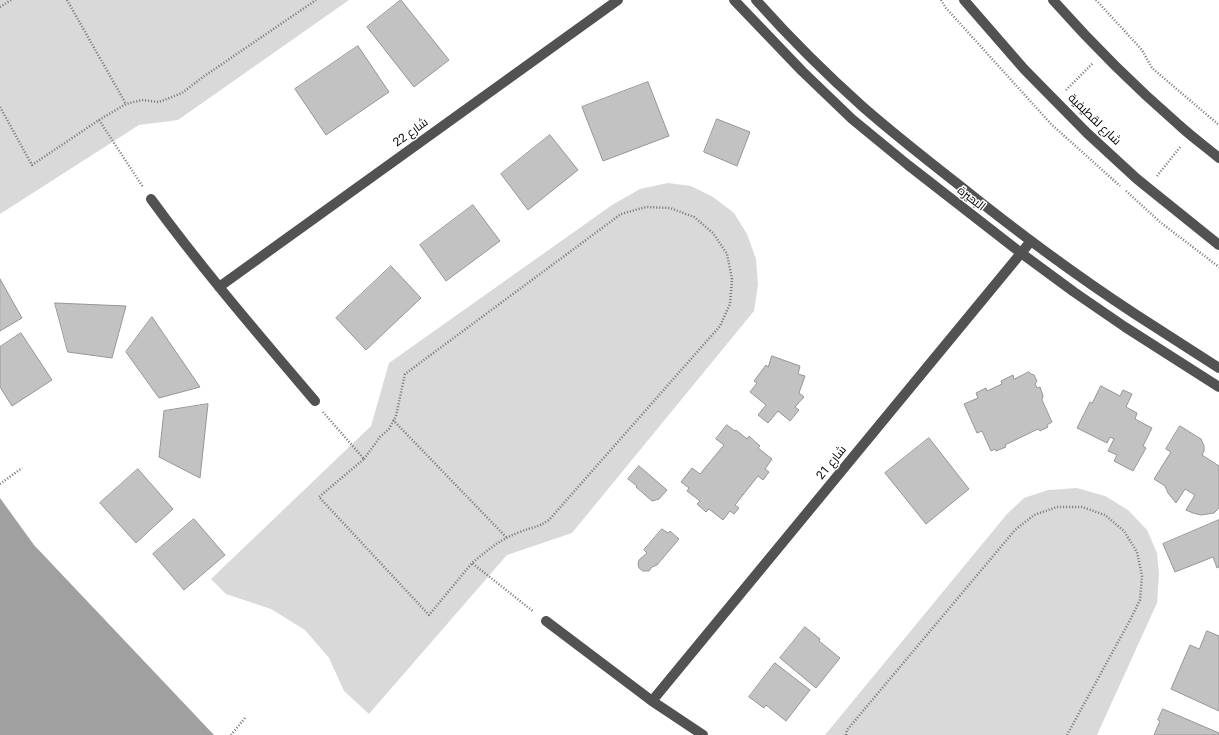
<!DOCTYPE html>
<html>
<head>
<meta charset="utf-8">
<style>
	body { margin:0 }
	canvas { display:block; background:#fff }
</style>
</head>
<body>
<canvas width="1219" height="735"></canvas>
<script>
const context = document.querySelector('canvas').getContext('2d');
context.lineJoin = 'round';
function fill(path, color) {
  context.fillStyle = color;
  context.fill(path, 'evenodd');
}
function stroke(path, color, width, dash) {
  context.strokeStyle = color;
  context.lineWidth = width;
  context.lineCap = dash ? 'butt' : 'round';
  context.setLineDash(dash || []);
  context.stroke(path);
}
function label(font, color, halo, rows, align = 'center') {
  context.font = font + ' Roboto,Cairo,sans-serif';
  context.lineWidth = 3;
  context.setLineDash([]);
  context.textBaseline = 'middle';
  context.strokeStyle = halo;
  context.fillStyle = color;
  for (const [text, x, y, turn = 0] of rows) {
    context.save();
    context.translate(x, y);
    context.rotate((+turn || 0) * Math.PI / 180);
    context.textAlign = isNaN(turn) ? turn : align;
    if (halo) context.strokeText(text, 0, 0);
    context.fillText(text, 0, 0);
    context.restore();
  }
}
fill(new Path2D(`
	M0,0h349l-171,120 -39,5 -139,89z
	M668,183l23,3 22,11 21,16 13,21 9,25 2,26 -4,26 -182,222 -65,22 -138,159 -25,-23 -15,-33 -24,-28 -34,-21 -45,-15 -15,-15 160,-153 18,-63 223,-158 28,-16z
	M1077,488l28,8 23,14 19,20 10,23 2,21 -2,29 -60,132h-272l182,-221 17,-16 24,-8z`), '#d9d9d9');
fill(new Path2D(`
	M0,498l34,47 180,190h-214z`), '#a0a0a0');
const building = new Path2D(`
	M401,0l48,60 -35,27 -47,-60z
	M358,46l31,46 -63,43 -31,-46z
	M648,82l21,54 -66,25 -21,-54z
	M717,119l33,13 -13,34 -33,-14z
	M550,135l28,35 -50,40 -27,-36z
	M473,205l27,36 -54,40 -26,-36z
	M391,266l30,32 -55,52 -30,-32z
	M0,279l22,39 -22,13z
	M55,303l71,3 -14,52 -44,-6z
	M152,317l48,70 -41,11 -33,-46z
	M21,333l31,47 -40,26 -12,-19v-40z
	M772,356l28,10 -2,8 7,2 -6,17 5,4 -9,10 4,3 -9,11 -12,-10 -10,12 -10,-8 8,-10 -16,-13 7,-9 -3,-2 12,-16 2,2z
	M1029,372l2,2 3,1 3,6 -2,3 2,4 3,-1 3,9 -1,4 10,22 -5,3 1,2 -8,4 -2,-2 -33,16 1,2 -10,4 -1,-2 -4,2 -9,-20 -5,2 -13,-29 14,-6 -2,-5 10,-5 1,3 15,-7 -1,-3 12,-6 1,4z
	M1101,386l19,10 3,-6 9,4 -6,13 11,6 -2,6 17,9 -9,18 3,2 -13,23 -19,-10 3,-6 -9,-4 6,-12 -4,-2 -3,6 -30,-15 13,-26 2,1z
	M208,404l-8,74 -41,-21 5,-46z
	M727,425l8,6 1,-1 11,9 2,-3 11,10 -2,2 14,11 -7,10 4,3 -6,8 -5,-4 -23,29 4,3 -5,6 -4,-3 -7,9 -14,-11 -3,3 -9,-8 3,-3 -13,-10 2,-3 -8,-6 11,-14 8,6 24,-29 -8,-6z
	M1180,426l21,13 3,7v5l-2,4 17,11v42l-5,5 -13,2 -8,-2 -7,-3 9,-15 -10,-6 -9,14 -8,-10 -3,-7 -11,-7 17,-27 -5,-3z
	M929,438l40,51 -43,35 -41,-51z
	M639,466l28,24 -8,9 -7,2 -16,-14 1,-1 -9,-7z
	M138,469l35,40 -37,34 -36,-40z
	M194,519l31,36 -41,35 -31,-36z
	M1219,520v47l-2,1 -4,-11 -38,15 -12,-28z
	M662,529l6,4 2,-2 9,8 -22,26 -5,2 -3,4h-6l-4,-3 -1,-4 1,-4 8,-7 -3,-3z
	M805,627l15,12 -1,2 21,17 -24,30 -36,-30z
	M1207,631l12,5v75l-48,-22 19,-44 9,4z
	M775,663l35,27 -24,31 -20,-16 -2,3 -15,-11z
	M1163,709l56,24v2h-65l6,-14 -2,-1z`);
fill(building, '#c2c2c2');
stroke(building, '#969696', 1);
stroke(new Path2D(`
	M67,0l59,104
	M941,0l5,8 105,116 69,62
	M1096,0l46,50 10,18 67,57
	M0,7l11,-7
	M1066,90l27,-27
	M0,107l32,58 67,-45 44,67
	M99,120l27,-16 16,-4 17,2 23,-9 21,-16 113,-77
	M1157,176l24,-30
	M1126,191l34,31 59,45
	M323,412l41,47 -45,38 110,118 43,-52 62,49
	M393,420l114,118
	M364,459l16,-22 9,-8 7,-13 9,-42 216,-160 25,-7 24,1 24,9 19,16 14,21 5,25 -2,25 -10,22 -171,194c-12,8 -17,7 -29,12 -20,7 -32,18 -48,31
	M0,484l22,-16
	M231,735l14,-17
	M846,735l1,-5 168,-200 19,-15 23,-8h25l23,8 19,16 13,21 5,24 -2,24 -11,22 -62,113`), '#747474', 2.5, [1, 2]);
stroke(new Path2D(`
	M734,0l68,71 50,48 56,46 113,88 53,39 51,35 94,60
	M756,0c33,37 69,73 107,107 31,27 64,53 96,78 57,46 115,89 176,129 28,18 56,36 84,54
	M964,0l60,69 63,64 50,46 82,66
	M1053,0c39,44 81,86 126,125 13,12 27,22 40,33
	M151,199c51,70 108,136 164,202
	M219,287l399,-287
	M546,621l106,80 51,34
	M652,701l379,-460`), '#525252', 10);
label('12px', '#000', '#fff', [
	["شارع لقطيفية",1094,120,44],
	["شارع 22",411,133,-36],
	["البحيرة",971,199,38],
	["شارع 21",832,463,-51]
]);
</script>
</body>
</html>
